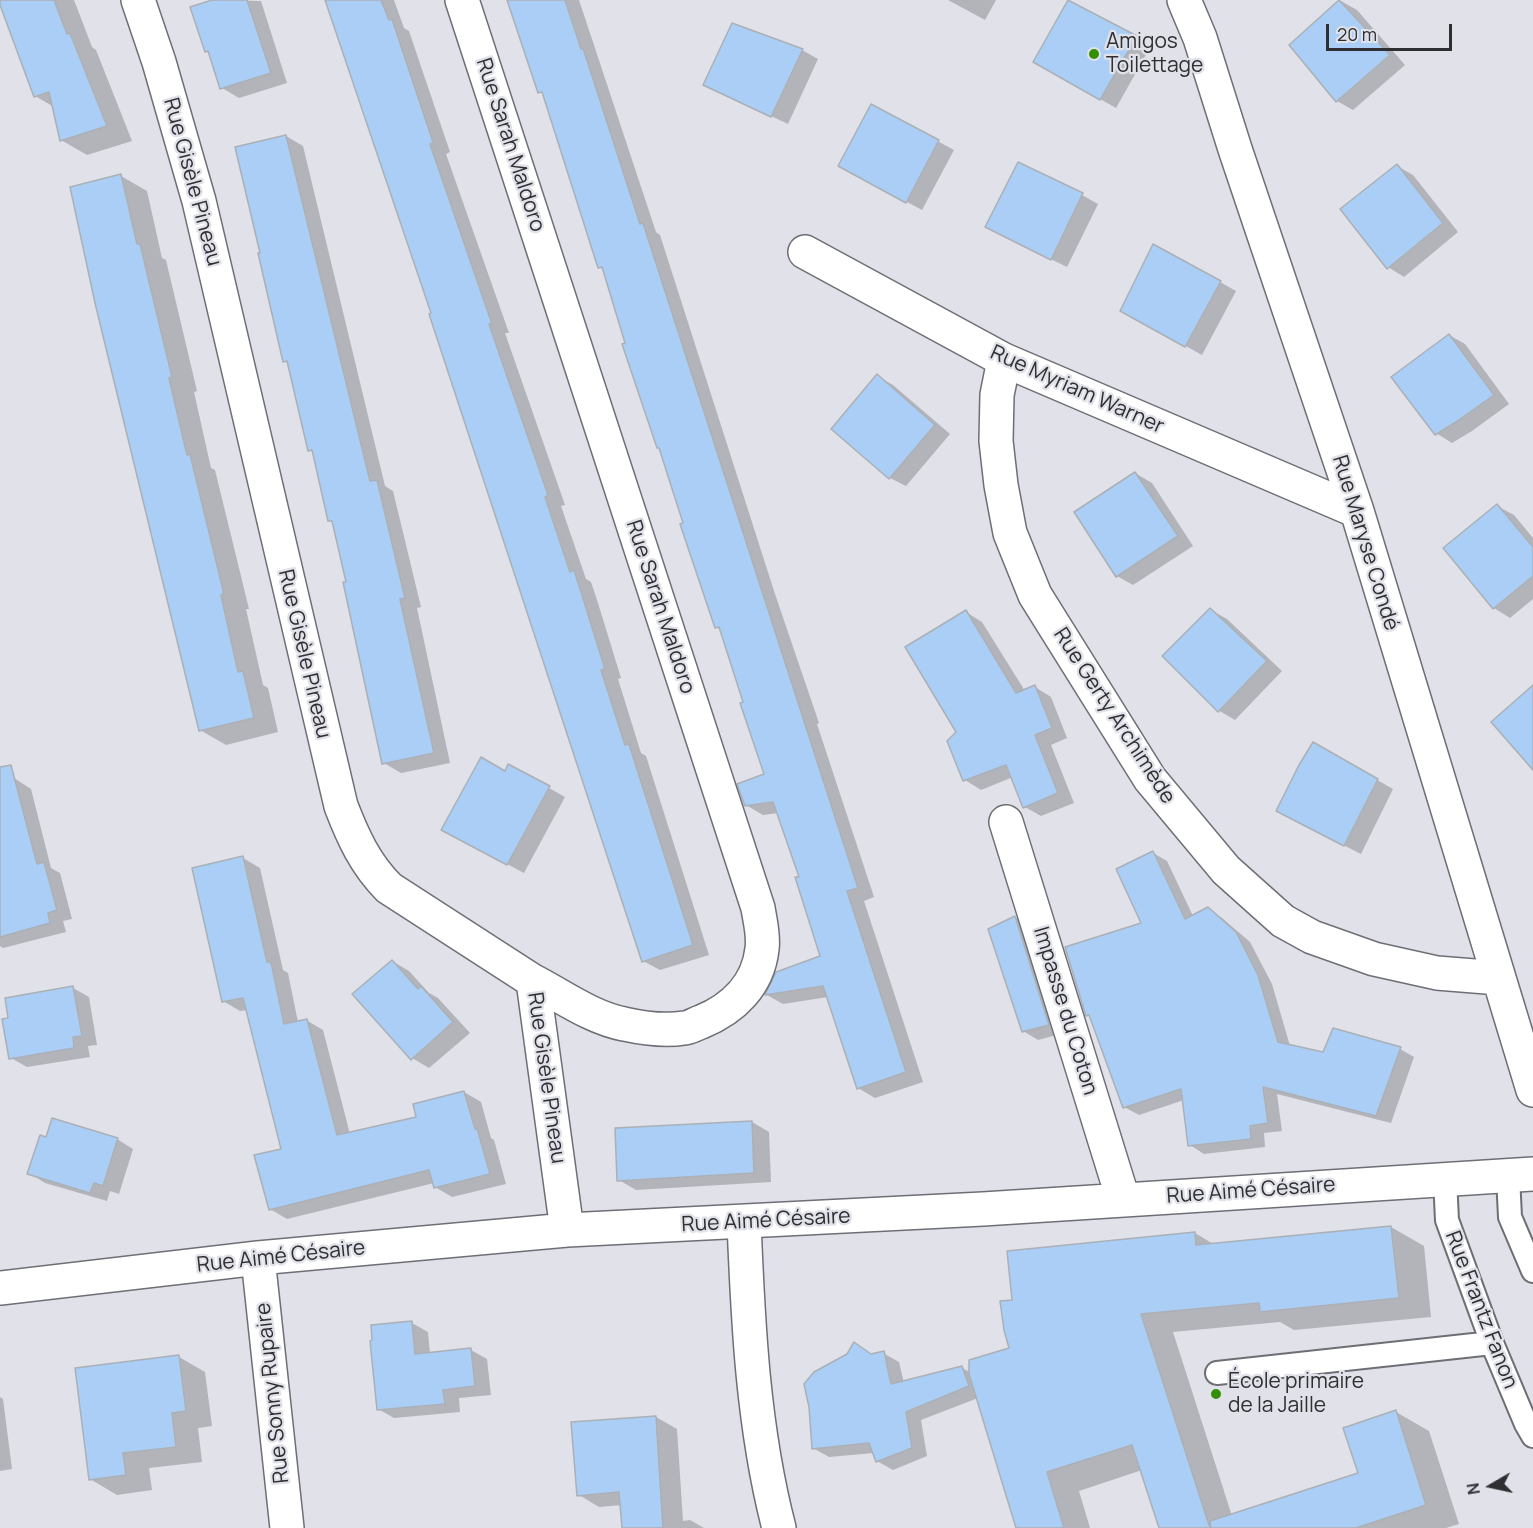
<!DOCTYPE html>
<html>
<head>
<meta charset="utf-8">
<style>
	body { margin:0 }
	#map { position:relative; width:1533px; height:1528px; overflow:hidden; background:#e0e1e9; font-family:Manrope,sans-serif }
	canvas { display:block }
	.north { position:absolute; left:1461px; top:1456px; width:60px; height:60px; -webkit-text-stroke:4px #e0e1e9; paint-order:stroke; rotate:261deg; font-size:16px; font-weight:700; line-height:24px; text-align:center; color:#2f2f32 }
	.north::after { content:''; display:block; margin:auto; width:21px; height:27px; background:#2f2f32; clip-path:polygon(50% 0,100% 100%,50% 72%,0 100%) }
	.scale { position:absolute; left:1326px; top:24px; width:126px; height:27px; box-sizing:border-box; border:3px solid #2f2f32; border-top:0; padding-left:8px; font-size:18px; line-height:21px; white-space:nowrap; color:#2f2f32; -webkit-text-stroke:4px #e0e1e9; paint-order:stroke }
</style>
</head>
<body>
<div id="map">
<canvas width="1533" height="1528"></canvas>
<div class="north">N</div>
<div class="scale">20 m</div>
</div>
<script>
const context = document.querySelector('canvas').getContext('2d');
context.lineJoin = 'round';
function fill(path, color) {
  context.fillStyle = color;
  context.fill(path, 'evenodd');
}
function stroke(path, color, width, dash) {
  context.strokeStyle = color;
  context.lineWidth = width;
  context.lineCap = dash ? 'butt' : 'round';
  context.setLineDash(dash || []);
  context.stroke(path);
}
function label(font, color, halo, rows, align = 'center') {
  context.font = font + ' Manrope,sans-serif';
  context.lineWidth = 4.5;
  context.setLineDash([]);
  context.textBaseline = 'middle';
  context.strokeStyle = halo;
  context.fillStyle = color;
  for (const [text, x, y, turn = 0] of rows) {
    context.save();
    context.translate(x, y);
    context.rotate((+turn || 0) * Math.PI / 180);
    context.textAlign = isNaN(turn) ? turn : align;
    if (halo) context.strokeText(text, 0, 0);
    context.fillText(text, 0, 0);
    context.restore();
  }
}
fill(new Path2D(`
	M0,0h74l18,47 4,3 36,91 -45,14 -26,-15 -7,-33 -19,-11z
	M216,0l45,1 26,82 -48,15 -17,-10 -12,-34 -4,-3z
	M331,0h63l10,28 5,3 41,121 -4,2 63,179h-4l60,172 -4,1 25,73 5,3 7,21 23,75 -3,1 23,74 5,3 63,199 -49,15 -17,-9z
	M508,0h71l77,232 4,3 115,359 44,129 -2,1 57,173 -10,4 59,181 -48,16 -17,-10 -30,-91 -45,7 -16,-9 54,-38 -20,-79 -22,-65 -16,2 -17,-10 20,-30 -21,-72 -23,-72 -6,-4 -112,-357 -5,-3 -55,-173 -4,-2z
	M948,0h48l-11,20z
	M1341,1l16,9 48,55 -52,45 -16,-9 -46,-56z
	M1136,38l15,8 -35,62 -81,-46z
	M802,50l16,9 -30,65 -83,-39z
	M872,106l82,44 -32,60 -67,-36z
	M286,136l17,10 82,340 8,5 28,116 -4,1 33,155 -49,10 -17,-10 -36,-180 -14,-61 -5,-2 -15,-67 -5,-3 -20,-87 -5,-2 -22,-107z
	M1397,166l16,9 45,57 -54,45 -16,-10z
	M121,176l26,15 15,67 4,2 31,131 -3,1 17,76 4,2 34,139h-3l17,76 5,3 10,44 -52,13 -26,-15z
	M1082,195l16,9 -31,63 -64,-31z
	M1220,282l16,9 -34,64 -65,-36z
	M1449,335l16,9 44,60 -37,27 -20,12 -16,-10z
	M877,376l16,9 57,49 -44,52 -16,-8 -57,-49z
	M1135,473l17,10 41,63 -60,39 -16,-9z
	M1497,506l17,9 19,23v61l-23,19 -16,-10z
	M1211,610l16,9 55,52 -47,49 -17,-10z
	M966,612l16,10 43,69 10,-4 16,10 16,41 -16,7 23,58 -33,13 -16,-9 -12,-30 -32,13 -16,-10 -7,-48z
	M1314,744l79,45 -32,65 -67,-34z
	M3,771l28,18 20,79 9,5 12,46 -9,2 3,11 -63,16 -3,-2v-174z
	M549,788l16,9 -41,76 -64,-34z
	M1153,853l14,8 26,55 15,-7 14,9 28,24 22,42 18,62 34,8 76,-5 14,8 -23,66 -114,-29 5,37 -18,2 1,14 -61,7 -14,-9 -6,-45 -45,15 -15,-8 -33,-90 -4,-2 56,-91z
	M243,858l17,10 23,102 5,3 10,49 8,-2 17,10 27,104 68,-16 46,-26 17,10 10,36 3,2 12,44 -54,13 -17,-10 -1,-4 -147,36 -17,-10 13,-59 -35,-140 -8,1 -17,-10z
	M1015,917l15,9 34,107 -26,7 -15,-9z
	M392,961l17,10 20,22 9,5 32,35 -41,35 -17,-10z
	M73,988l16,9 8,48 -9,1 2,11 -63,10 -16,-9z
	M752,1122l17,10 2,50 -135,8 -17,-10z
	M46,1139h71l16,10 -14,45 -9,-3 -3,10 -62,-18 -16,-10z
	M1391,1227l33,19 7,71 -137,13 -14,-8 -107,10 59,184 128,-42 36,-62 33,19 30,93 -13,4h-285l-19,-58 -63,21 11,37h-73l-39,-130 -57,22 6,36 -34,14 -16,-9 -3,-8 -45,4 -16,-9 35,-93 6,-11 19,11 10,-2 16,9 5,21 58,-15 8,4 41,-23 3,-48 181,-68 20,12z
	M412,1323l16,9 2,22 41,-4 16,9 4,36 -32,3 1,14 -66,6 -16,-9z
	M179,1357l26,15 7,54 -14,2 4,34 -53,6 3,22 -35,5 -27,-16z
	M0,1397l3,2 9,70 -12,2z
	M656,1417l21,12 6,92 7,-1 14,8h-80l-2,-23 -23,2 -20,-12z`), '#0003');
const building = new Path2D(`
	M0,0h54l13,34 3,-1 37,93 -47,15 -11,-49 -15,5 -34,-92z
	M212,0h35l24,73 -51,16 -12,-38 -3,1 -15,-45z
	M325,0h56l8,20 3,-1 41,123 -3,2 62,180h-3l59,171 -3,2 25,75 4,-2 7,22 24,77 -4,1 24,75 4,-1 64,201 -51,17 -213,-648 2,-1z
	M507,0h58l16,49 2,-1 57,176 3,-1 215,665 -11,3 59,181 -49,17 -34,-103 -58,9 11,-23 44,-16 -25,-79h4l-26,-75 -28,4 -8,-22 27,-10 -24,-71 3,-1 -24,-75 -4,1 -35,-104 3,-1 -24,-75h-2l-35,-104 3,-1 -23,-76 -4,1 -56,-176 -4,1z
	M1068,0l69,36 -37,64 -67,-38z
	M1339,0l51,55 -54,47 -47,-57z
	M732,23l71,26 -32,68 -68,-32z
	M871,104l68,36 -33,63 -68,-37z
	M286,135l84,346 7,-1 28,118 -5,1 34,154 -52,11 -39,-182h3l-14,-61h-4l-16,-71 -4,1 -21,-90 -4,1 -25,-109h2l-25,-106z
	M1018,162l65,31 -32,67 -66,-33z
	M1397,164l46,59 -56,46 -47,-60z
	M121,174l16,70h3l32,133 -3,1 18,77 3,-1 34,140 -3,1 17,77 5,-1 11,47 -55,13 -104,-428 -25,-116z
	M1153,244l68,37 -36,66 -65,-36z
	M1449,334l45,61 -38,27 -21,13 -44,-58z
	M877,374l58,51 -46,54 -58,-50z
	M1135,472l43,64 -62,41 -42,-65z
	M1497,504l36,43v29l-40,33 -50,-61z
	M1210,608l57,53 -49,51 -56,-56z
	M966,610l50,83 19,-8 17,43 -17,7 23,58 -35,15 -17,-43 -43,16 -16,-40 9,-9 -51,-85z
	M1533,685v85l-42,-48z
	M1313,742l65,37 -34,67 -68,-35 23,-46z
	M481,757l24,14 3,-7 42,22 -43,79 -66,-35z
	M11,765l26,99 7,-2 13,48 -9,3 2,10 -50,14v-170z
	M1153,851l32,68 23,-12 28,25 22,43 20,67 45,10 10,-24 68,19 -25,69 -113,-29 5,36 -18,3 1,13 -63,7 -7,-57 -58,19 -34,-93 -3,1 -21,-69 76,-24 -25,-54z
	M243,856l24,106h4l13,62 23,-5 30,116 79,-18 -3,-13 51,-13 11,38 2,-1 13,46 -56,14 -5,-18 -160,40 -15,-55 27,-6 -38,-151 -21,4 -30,-134z
	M1015,916l34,109 -27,7 -34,-103z
	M392,960l26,29 3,-3 32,36 -42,38 -59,-66z
	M73,986l9,50 -9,1 1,11 -65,11 -7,-40 6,-1 -3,-20z
	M52,1118l66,20 -15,48 -9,-3 -4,10 -63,-19 13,-39 6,2z
	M752,1121l2,52 -137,8 -2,-53z
	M1391,1226l8,72 -139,14 -1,-9 -118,11 69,214h-51l-27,-83 -85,27 17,56h-48l-47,-154v-14l40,-12 -5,-18 -4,-29 12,-1 -5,-49 188,-19 1,13z
	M412,1321l3,33 56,-6 4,38 -32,4 2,14 -68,6 -7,-69 2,-1 -1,-15z
	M854,1342l17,12 13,-3 7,33 71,-18 7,20 -63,26 6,36 -36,14 -7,-19 -57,6 -3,-42 -5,-23 10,-12 33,-18z
	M179,1355l7,56 -14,2 4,34 -53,6 3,22 -37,5 -14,-112z
	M1396,1410l30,95 -70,23h-145l-1,-7 148,-48 -15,-45z
	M656,1416l7,112h-41l-3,-36 -42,4 -6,-74z`);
fill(building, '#aacef5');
stroke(building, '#abb0b6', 1.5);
const lane = new Path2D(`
	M1508,1176l2,41 23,54
	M1445,1179l2,41 45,123 34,81 7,12
	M1217,1373l275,-30`);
const street = new Path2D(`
	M138,0l21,62 40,139 142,605c12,31 24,58 48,82l144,93 34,249
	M462,0l296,908c2,13 6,27 4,41 -4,36 -29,60 -61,73 -6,2 -12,6 -17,6 -18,3 -42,0 -60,-4 -32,-6 -62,-28 -91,-43
	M1184,0l16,38 35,111 122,362 176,579
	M805,252l199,108 353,151
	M1004,360l-7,35 -1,46 5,44 9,48 25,62 115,184 76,91 57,51 29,16 62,22 63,14 62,5
	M1006,822l117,377
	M744,1222c4,102 9,206 35,306
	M258,1258l29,270
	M0,1288l258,-30 309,-28 416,-21 550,-35`);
stroke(lane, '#6e6f75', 26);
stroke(street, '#6e6f75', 36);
stroke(lane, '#fff', 22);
stroke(street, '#fff', 33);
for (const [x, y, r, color] of [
	[1094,54,6,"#348f00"],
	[1216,1394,6,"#348f00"]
]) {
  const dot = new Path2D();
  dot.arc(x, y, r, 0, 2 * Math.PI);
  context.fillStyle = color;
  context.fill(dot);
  stroke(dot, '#e0e1e9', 2);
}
label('21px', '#2f2f32', '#e0e1e9', [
	["Amigos",1106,42],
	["Toilettage",1106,66],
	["École primaire",1228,1382],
	["de la Jaille",1228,1406]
], 'left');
label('21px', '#2f2f32', '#e0e1e9', [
	["Rue Sarah Maldoro",510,145,72],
	["Rue Gisèle Pineau",192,182,75],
	["Rue Myriam Warner",1077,390,24],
	["Rue Maryse Condé",1365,543,73],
	["Rue Sarah Maldoro",660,607,72],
	["Rue Gisèle Pineau",304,654,77],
	["Rue Gerty Archimède",1114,716,57],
	["Impasse du Coton",1065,1011,73],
	["Rue Gisèle Pineau",546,1078,82],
	["Rue Aimé Césaire",1251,1191,-4],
	["Rue Aimé Césaire",766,1221,-3],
	["Rue Aimé Césaire",281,1257,-6],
	["Rue Frantz Fanon",1481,1310,69],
	["Rue Sonny Rupaire",273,1393,-96]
]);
</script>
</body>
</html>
